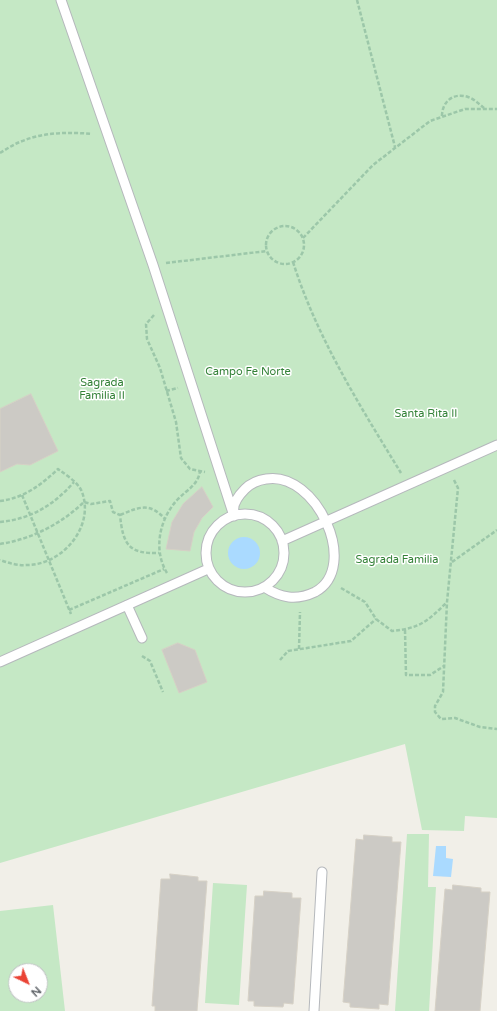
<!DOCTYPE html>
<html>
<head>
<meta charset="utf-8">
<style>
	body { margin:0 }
	#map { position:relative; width:497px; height:1011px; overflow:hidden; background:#f1efe8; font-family:"Varela Round",sans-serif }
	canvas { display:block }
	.north { position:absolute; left:8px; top:963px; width:40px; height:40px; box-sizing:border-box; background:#fff; border:1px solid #bfc1c3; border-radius:50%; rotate:137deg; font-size:11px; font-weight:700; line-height:16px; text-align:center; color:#5f6368 }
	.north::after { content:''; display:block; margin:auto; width:14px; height:18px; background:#ea4335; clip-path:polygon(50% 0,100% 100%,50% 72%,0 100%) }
</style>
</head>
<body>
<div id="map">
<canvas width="497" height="1011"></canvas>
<div class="north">N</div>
</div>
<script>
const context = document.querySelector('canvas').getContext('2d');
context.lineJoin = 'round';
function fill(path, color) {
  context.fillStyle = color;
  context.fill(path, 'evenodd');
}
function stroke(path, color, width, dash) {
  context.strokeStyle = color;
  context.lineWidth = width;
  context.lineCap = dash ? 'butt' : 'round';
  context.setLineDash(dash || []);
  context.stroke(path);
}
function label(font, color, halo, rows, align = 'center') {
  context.font = font + ' "Varela Round",sans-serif';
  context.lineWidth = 3;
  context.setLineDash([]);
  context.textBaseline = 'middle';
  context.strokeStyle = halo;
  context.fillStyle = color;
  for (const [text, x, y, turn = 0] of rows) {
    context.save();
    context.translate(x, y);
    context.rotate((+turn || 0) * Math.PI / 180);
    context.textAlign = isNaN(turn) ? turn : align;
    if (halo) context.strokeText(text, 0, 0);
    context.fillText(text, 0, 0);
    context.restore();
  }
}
fill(new Path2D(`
	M0,0h497v818l-32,-2 -1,15 -42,-1 -17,-86 -405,119z
	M407,834h22l-1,53h8l-7,124h-34z
	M213,883l34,2 -8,120 -34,-2z
	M53,905l12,106h-65v-100zM16,971h24v24h-24z`), '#c5e8c5');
fill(new Path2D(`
	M228 553a16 16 0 1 1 32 0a16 16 0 1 1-32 0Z
	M436,846h10v12l7,1 -2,18 -18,-1z`), '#aadaff');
const building = new Path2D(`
	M31,394l27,57 -28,14 -13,-1 -17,8v-63z
	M202,487l11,20 -11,11 -8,14 -4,19 -24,-2 6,-27 11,-18z
	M178,643l17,7 12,32 -28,11 -17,-43z
	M364,835l28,2v5h9l-13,163 -9,-1v5l-29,-2v-4l-7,-1 13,-163 7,1z
	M170,874l28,3v4h9l-10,130h-42v-5h-3l9,-127h9z
	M453,885l28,3v4h9l-10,119h-45l10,-122 7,1z
	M264,891l28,2v5h9l-8,106 -9,-1 -1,4 -29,-1v-5h-6l7,-105h8z`);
fill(building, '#cccac5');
stroke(building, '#d6d1c6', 1);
const lane = new Path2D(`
	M61,0l92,265 81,251
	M234,512c-2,-9 5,-17 11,-23 6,-6 14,-9 21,-10 50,-9 95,88 49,113 -19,9 -34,6 -51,-5
	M206 553a39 39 0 1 1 78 0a39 39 0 1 1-78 0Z
	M282,541l215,-96
	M127,605l15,33
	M0,662l208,-93
	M314,1011l8,-139`);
stroke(lane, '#b5b8bc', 11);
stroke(new Path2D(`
	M357,0l38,147
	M442,116c0,-14 11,-24 26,-19 6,2 11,7 16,11
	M0,153c8,-5 16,-10 25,-13 21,-8 46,-8 67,-6
	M266 245a19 19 0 1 1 38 0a19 19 0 1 1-38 0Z
	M303,238l70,-73 57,-44 35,-12h32
	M293,262c24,76 67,144 108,211
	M166,263l101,-12
	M154,315l-8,9 1,15 13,29 16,54 5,36 9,11 15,3
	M166,391l12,-3
	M454,480l4,8 -11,114 -4,90 -8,14v6l6,7 14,-1 25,9 17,2
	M22,495l49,119
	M0,501c24,-3 41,-16 58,-32 8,6 20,13 24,23 13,35 -20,73 -55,73 -9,1 -18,-2 -27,-5
	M120,515c19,-8 30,-13 45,4
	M0,522c31,-3 54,-17 74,-40
	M0,544c32,-5 61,-20 84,-42l7,2 19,-3 3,11 7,3c3,30 9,39 39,38
	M452,562l45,-32
	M167,573c-14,-23 -8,-54 11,-74 10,-10 20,-14 22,-28
	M341,588l24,14 11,17 16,12c28,-3 35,-9 55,-29
	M69,610l95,-41
	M405,630l1,45h24l14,-9
	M299,649l1,-37
	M142,656l8,5 13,31
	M280,660l8,-9 63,-10 25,-22`), '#9cc7a9', 2.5, [4, 2]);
stroke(lane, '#fff', 9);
label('11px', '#348238', '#fff', [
	["Campo Fe Norte",248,372],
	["Sagrada",102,383],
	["Familia II",102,396],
	["Santa Rita II",426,414],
	["Sagrada Familia",397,560]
]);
</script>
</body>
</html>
